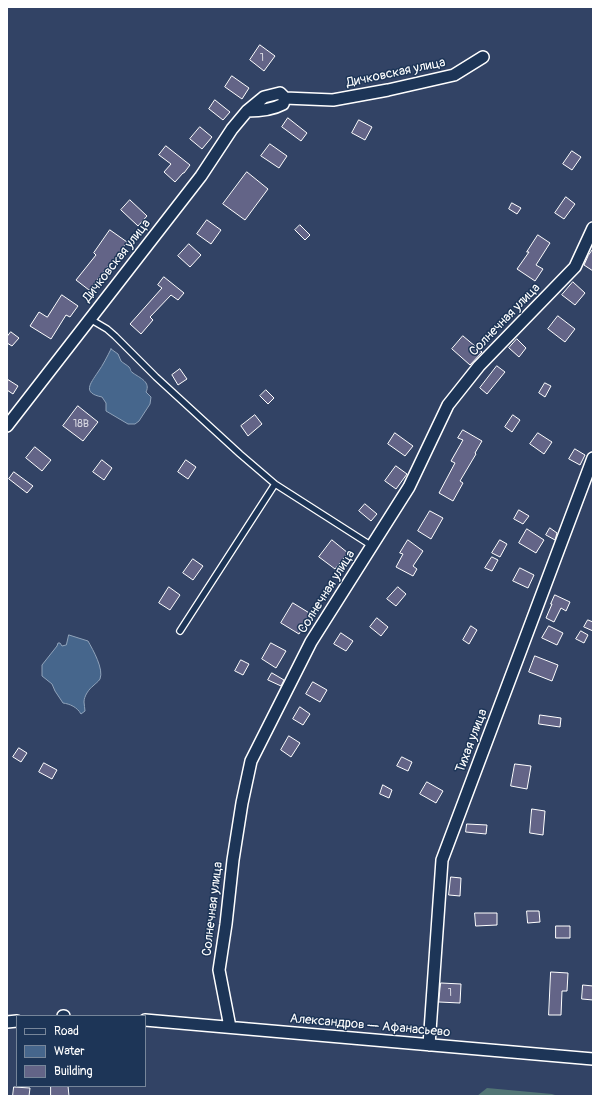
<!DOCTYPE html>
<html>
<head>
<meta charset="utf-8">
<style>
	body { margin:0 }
	#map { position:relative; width:600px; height:1103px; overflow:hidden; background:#324365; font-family:Pangolin,sans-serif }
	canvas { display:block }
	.frame { position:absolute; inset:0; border:8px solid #fff; pointer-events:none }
	.legend { position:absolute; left:16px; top:1015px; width:130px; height:72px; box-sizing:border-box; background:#1d3557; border:1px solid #77869a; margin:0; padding:5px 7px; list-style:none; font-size:12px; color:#fff }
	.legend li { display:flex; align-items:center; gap:8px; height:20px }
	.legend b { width:20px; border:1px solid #77869a }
</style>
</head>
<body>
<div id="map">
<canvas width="600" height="1103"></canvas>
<div class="frame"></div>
<ul class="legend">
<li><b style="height:5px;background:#1d3557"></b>Road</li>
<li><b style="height:11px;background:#46668c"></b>Water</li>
<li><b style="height:11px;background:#636487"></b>Building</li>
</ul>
</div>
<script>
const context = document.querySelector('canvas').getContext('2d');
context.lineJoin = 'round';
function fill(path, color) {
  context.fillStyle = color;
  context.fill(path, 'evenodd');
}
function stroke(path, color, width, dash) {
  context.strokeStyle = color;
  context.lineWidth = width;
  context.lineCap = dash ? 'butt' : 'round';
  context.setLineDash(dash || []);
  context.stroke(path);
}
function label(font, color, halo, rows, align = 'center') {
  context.font = font + ' Pangolin,sans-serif';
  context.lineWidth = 3;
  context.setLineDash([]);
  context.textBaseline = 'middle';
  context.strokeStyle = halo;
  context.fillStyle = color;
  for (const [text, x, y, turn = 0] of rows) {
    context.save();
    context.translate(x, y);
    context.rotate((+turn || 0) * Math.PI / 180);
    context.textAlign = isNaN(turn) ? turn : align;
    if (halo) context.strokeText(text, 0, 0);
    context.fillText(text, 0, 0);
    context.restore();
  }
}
fill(new Path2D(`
	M487,1088l65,6 6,2h-81z`), '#527575');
const water = new Path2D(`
	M111,349l7,5 3,7c2,2 6,4 8,6 3,4 0,3 4,6 7,5 18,9 13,19l5,5 -1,7 -11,17 -4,3h-7l-22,-13v-8l-4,-6c-20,-4 -12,-13 -4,-25 5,-7 9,-15 13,-23z
	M69,635l19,6c5,9 16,28 12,38 -2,3 -4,4 -7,7 -4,3 -9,10 -9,16 0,3 1,6 1,9l-4,3c-4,-7 -11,-10 -18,-11l-8,-12 -3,-7 -10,-8v-11l15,-19 1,-3h2l2,3 4,-1z`);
fill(water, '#46668c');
stroke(water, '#90a3ba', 1);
const building = new Path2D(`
	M260,45l15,11 -11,15 -14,-11z
	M232,76l17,12 -7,11 -17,-12z
	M215,100l15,12 -7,8 -14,-11z
	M288,118l19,15 -6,8 -19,-14z
	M359,120l13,7 -7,13 -13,-7z
	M200,127l12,10 -10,12 -12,-10z
	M270,144l17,12 -8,12 -18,-12z
	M166,146l24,19 -6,8h-1l-8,9 -11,-10 7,-8 -12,-9z
	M572,151l9,6 -9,13 -9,-6z
	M247,172l21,17 -23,31 -22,-16z
	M566,197l9,7 -11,15 -9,-6z
	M130,200l17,16 -9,10 -17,-16z
	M512,203l9,5 -4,6 -8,-5z
	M207,220l14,10 -10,14 -14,-10z
	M300,225l10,10 -5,5 -10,-10z
	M110,230l17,12 -17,23v-1l-21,26 -13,-10 20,-25 -2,-2z
	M538,235l12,8 -14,22 7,4 -8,12 -18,-12 12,-17h-2z
	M189,244l12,11 -11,12 -12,-11z
	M593,249v22l-9,-6 4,-9z
	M164,277l20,16 -6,7 -7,-5 -21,22 3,3 -12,14 -11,-10 32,-36 -4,-3z
	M573,282l12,11 -10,12 -13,-10z
	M62,295l16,11 -8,11 -4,-2 -15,24 -21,-13 9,-14 8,5z
	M558,316l17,13 -10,13 -17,-13z
	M11,332l8,6 -7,8 -5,-3v-6z
	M463,336l19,16 -12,13 -18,-16z
	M517,339l9,9 -7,9 -10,-9z
	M497,366l8,6 -18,22 -7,-6z
	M180,369l7,10 -9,6 -6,-10z
	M7,379l11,7 -5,8 -6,-4z
	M545,383l6,3 -6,11 -6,-4z
	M266,390l8,8 -6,6 -8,-8z
	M78,406l20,16 -15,19 -20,-15z
	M255,415l7,9 -14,12 -7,-10z
	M513,415l7,5 -8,12 -7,-5z
	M463,430l19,11 -7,12 1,1 -16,27 3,2 -10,18 -14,-8 16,-30 -4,-2 12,-21 -5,-2z
	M395,433l18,13 -8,10 -17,-12z
	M538,433l14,9 -8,12 -14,-10z
	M35,447l16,13 -9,11 -16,-13z
	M575,449l10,6 -5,10 -11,-6z
	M102,460l10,8 -8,12 -11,-8z
	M186,460l10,7 -8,12 -10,-7z
	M396,466l11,8 -11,15 -11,-8z
	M14,472l19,14 -6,7 -18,-14z
	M365,504l12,10 -6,7 -12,-10z
	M519,510l10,6 -6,8 -9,-5z
	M430,511l13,7 -12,21 -13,-8z
	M550,528l7,5 -2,7 -9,-5z
	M527,529l17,11 -8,13 -17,-10z
	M332,540l16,13 -13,16 -16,-12z
	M408,540l15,11 -10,15 4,3 -4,7 -17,-9 7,-13 -3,-1z
	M500,540l7,4 -7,13 -8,-4z
	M492,557l6,3 -6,11 -7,-3z
	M193,559l10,7 -10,14 -10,-7z
	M520,568l14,7 -6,13 -15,-7z
	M169,587l11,8 -10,15 -11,-7z
	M398,587l8,7 -10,12 -9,-7z
	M555,595l15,7 -4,9 -5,-3 -7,14 -8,-4 6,-14h-1z
	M293,603l18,11 -12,20 -18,-11z
	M377,618l11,9 -7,9 -11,-9z
	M588,620l5,2v9l-9,-4z
	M471,626l6,4 -8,14 -6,-4z
	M549,626l14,7 -6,12 -15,-7z
	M581,631l7,4 -4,8 -8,-4z
	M341,633l12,8 -7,10 -12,-7z
	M271,643l15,8 -10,17 -14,-9z
	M535,656l23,9 -6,16 -23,-9z
	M241,660l8,4 -6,11 -8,-4z
	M272,673l12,7 -3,6 -13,-6z
	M313,682l14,8 -7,12 -14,-8z
	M300,707l10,7 -7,11 -10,-6z
	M540,715l21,3 -1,9 -21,-3z
	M289,736l11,7 -9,14 -10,-7z
	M19,748l8,5 -6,9 -8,-5z
	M402,757l10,5 -4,9 -11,-5z
	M44,763l13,7 -5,9 -13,-7z
	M515,764l16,2 -4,23 -16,-3z
	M427,782l16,9 -7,12 -16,-9z
	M383,785l9,5 -3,8 -9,-4z
	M532,809l13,2 -2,24 -13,-2z
	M467,824l20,1 -1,9 -20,-2z
	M451,877l10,1 -1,18 -11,-1z
	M527,911h12l1,11 -12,1z
	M475,913h22v12l-21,1z
	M556,926h14v12h-14z
	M551,972l17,1 -1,18h-5l-1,24h-12z
	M441,983l20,1 -1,19 -21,-1z
	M583,985l10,1v14l-11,-1z
	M51,1086h17l1,10h-18z
	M14,1087l16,1 -1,8h-16z`);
fill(building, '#636487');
stroke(building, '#fff', 1);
const lane = new Path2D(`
	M90,319l17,10 8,7 41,41 84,77 35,30 97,62
	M180,631l95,-147`);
const street = new Path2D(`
	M285,98l48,2 55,-10 66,-15 29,-18
	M7,426l194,-250 31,-47 15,-18 17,-14 16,-4 5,5 -2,6c-11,6 -23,7 -36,7
	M63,1016h1
	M145,1020l448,39
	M7,1022l10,-1
	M230,1027l-11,-57 7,-46 7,-64 9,-57 9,-42 60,-119 98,-155 39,-82 31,-39 96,-99 18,-39
	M429,1045l13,-185 151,-402`);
stroke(lane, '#fff', 8);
stroke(street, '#fff', 14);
stroke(lane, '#1d3557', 5.5);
stroke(street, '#1d3557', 11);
label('11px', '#d8d8e1', null, [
	["1",262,58],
	["18В",81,424],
	["1",450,993]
]);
label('13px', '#fff', '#1d3557', [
	["Дичковская улица",396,73,-12],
	["Дичковская улица",117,261,-52],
	["Солнечная улица",505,320,-46],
	["Солнечная улица",327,592,-58],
	["Тихая улица",472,741,-69],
	["Солнечная улица",213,909,-83],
	["Александров — Афанасьево",370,1026,5]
]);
</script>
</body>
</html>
